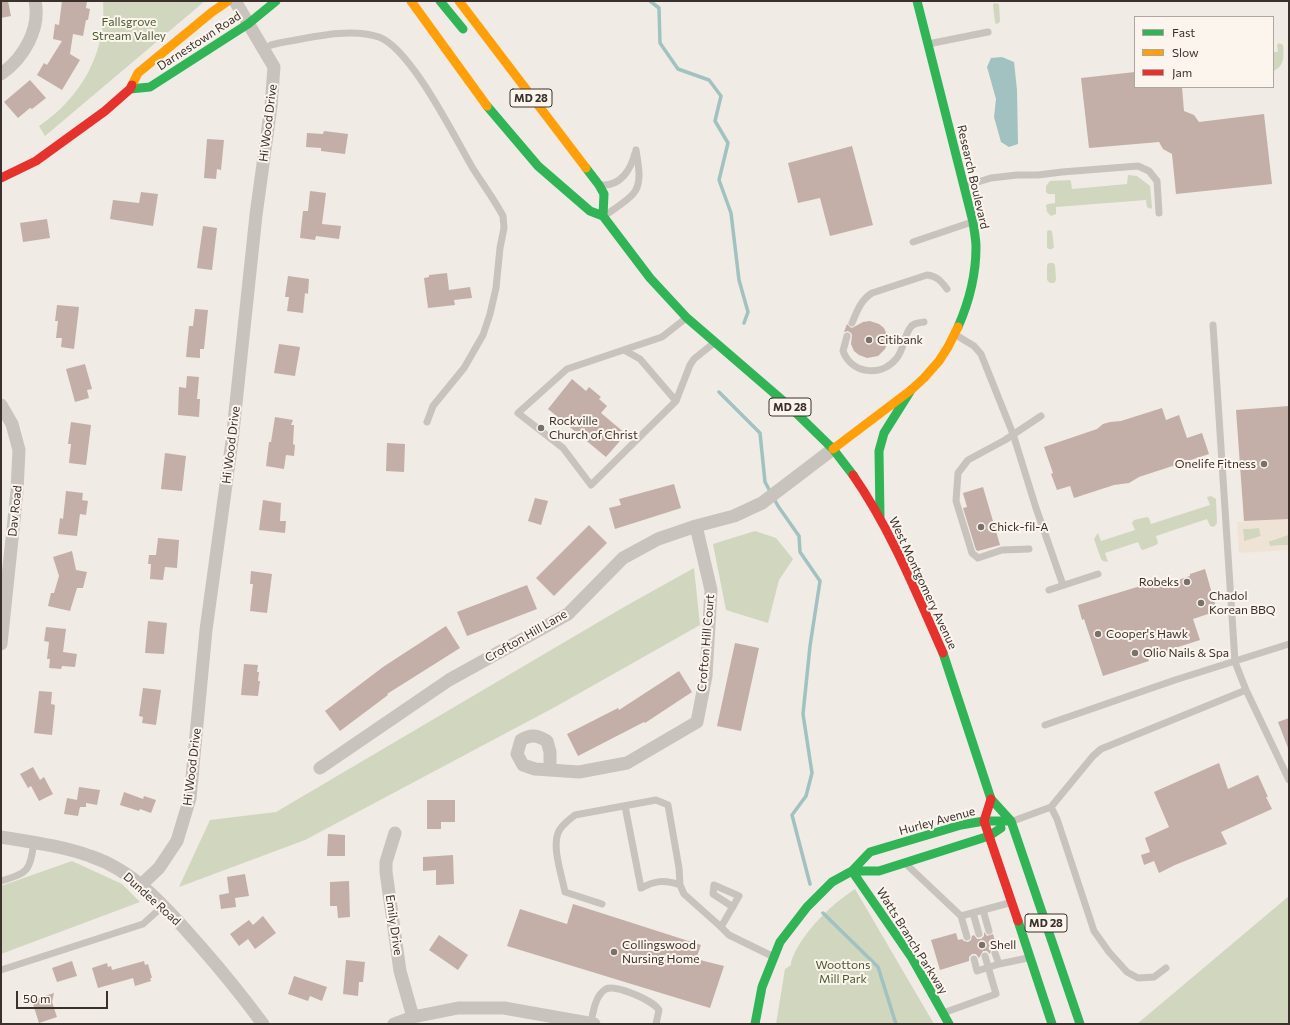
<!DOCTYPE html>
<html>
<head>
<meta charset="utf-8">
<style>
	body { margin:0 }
	#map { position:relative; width:1290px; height:1025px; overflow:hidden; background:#f0ebe5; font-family:Commissioner,sans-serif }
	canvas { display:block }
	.frame { position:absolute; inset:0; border:2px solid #3b302b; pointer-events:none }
	.legend { position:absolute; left:1134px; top:16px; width:140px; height:72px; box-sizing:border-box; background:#fbf5ee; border:1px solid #aea6a0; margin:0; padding:5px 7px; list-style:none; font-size:12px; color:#3b302b }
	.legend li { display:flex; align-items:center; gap:8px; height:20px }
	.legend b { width:20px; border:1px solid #aea6a0 }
	.scale { position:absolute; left:16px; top:991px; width:92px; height:18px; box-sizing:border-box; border:2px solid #3b302b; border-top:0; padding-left:5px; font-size:12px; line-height:14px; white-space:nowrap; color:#3b302b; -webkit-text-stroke:3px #fbf5ee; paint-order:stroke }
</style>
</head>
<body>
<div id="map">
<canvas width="1290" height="1025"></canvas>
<div class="frame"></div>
<ul class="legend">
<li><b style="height:5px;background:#30b455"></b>Fast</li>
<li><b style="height:5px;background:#ff9f0a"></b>Slow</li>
<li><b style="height:5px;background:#e5322d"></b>Jam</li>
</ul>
<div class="scale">50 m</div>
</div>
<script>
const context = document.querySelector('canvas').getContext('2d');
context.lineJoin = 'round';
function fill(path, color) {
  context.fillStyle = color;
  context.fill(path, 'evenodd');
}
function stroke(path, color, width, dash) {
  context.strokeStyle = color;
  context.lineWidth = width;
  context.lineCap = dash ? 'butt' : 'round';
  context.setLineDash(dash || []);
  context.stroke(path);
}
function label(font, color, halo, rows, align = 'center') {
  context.font = font + ' Commissioner,sans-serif';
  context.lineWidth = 4;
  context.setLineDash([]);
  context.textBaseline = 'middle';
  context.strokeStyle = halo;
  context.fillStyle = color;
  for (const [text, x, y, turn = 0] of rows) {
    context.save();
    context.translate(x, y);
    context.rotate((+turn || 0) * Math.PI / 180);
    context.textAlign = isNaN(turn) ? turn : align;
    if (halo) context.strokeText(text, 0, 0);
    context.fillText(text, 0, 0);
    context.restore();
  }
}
fill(new Path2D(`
	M103,1h102l-160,135 -6,-10c42,-28 68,-74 64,-125z
	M994,3l5,1 1,17 -1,2 -3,1 -1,-2 -2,-17z
	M1279,43l4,2c1,11 2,21 -10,26v-19h5l-1,-7z
	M1128,175l9,1 13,10 2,21 -1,2 -4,-2 -1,-7 -90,7v7l-5,2 -4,-4 -1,-7 2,-1 7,-1v-9h-7l-2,-2v-6l4,-5 20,-1 1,2 1,7 55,-5z
	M1048,230l4,1 2,16 -2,2h-3l-2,-1v-16z
	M1049,263h4l2,2 1,15 -2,3h-4l-3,-3v-15z
	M1211,496l5,3 1,24 -3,4 -4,-1 -3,-7 -51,17 2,7 -2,2 -13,5 -2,-1 -3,-7 -33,11 3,9 -5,-1 -2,-2 -7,-20 4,-6 3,8 34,-11 -3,-7 2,-3 13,-3 2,1 2,6 59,-19 -3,-8z
	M1259,528l2,8 -17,6 -1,-13z
	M755,531l21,7 17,21 -14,21 -11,43 -42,-13 -13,-66z
	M1288,535l1,10 -19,1 -2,-5z
	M694,568l6,57 -145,82 -250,133 -126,47 31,-67 66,-8 348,-205z
	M72,861l50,23 18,18 -139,52v-68z
	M855,889l79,135h-158l9,-55 6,-4c0,-6 3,-10 5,-15 14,-25 35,-45 59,-61z
	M1289,896v128h-152z`), '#d1d6bf');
fill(new Path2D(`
	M1289,519v18l-1,-2 -20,7 2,4 19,-1v5l-50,3 -2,-31zM1259,528l2,8 -17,5 -1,-12z`), '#eee3d5');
fill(new Path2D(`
	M1002,57l12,5 3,28 1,54 -9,3 -8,-5 -7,-25 2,-18 -9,-32 4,-9z`), '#a1c2c1');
stroke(new Path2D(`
	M650,1l9,7 1,35 18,26 31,11 12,16 -6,25 13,22 -9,37 12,33 8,67 9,32 -4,11
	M719,392l41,41 5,49 13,24 21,30 1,16 20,29 -10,65 -7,68 9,59 -6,23 -14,19 18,69
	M823,913l55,54 18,57`), '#a1c2c1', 3.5);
fill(new Path2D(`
	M1,1h7l3,15 -10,2z
	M62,1h25l-1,7 4,1 -2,11h-2l-3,16 -10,-2 -3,20 10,6 -18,30 -25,-15 7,-12 3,2 15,-24 -9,-2 2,-15 4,1z
	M1135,72v15h47l2,24 10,4 5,7 65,-8 8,70 -96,10 -4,-40 -9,-5 -4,-7 -70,6 -8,-70z
	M30,80l16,18 -14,11 -2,-1 -12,10 -14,-16z
	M324,131l24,3 -3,20 -24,-3v-3l-15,-1 1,-14 16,1z
	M207,139l17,1 -3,30 -4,-1 -1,10 -12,-1z
	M852,146l21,79 -43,11 -10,-38 -22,5 -10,-40z
	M310,191l16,2 -4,31 19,2 -2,13 -23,-3 -1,4 -15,-2 3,-27h5z
	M141,192l17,2 -5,32 -43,-7 3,-19 26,3z
	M47,219l3,19 -27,4 -3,-19z
	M203,226l14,2 -5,42 -15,-2z
	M447,273l2,17 21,-3 2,11 -18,2 1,5 -27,3 -4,-30 5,-1v-2z
	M288,276l21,3 -1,15 -3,-1 -2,20 -16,-2 2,-14h-4z
	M57,305l22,2 -5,42 -13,-2 1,-9h-6l2,-17h-3z
	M195,309l13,1 -4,39h-4v9l-14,-1 3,-31h4z
	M870,321l9,3 5,4 3,7 1,7 -3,7 -7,7 -11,2 -8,-3 -5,-4 -3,-7 1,-9 -1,-2 -3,-2 -4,1 3,-8 3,3 2,1 11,-6z
	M279,344l21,3 -5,29 -21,-3z
	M85,364l7,25 -5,1 2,8 -14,4 -9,-33z
	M187,376l12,1 -2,22h3l-1,18 -21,-2 1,-28 7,1z
	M572,379l14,12 3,-4 12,10 -2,2 8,7 -6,7 25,21 -20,23 -58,-48z
	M1289,406v113l-45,2 -8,-111z
	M1162,408l4,12 13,-5 8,23 15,-5 7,21 -70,23 -10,6 -15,2 -40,13 -4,-12 -13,4 -6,-16 2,-1 -9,-26 53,-18 6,-5 7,-2 11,-1z
	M275,417l18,3 -2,5h3l-1,19 2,1 -1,11 -8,-1 -2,14 -18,-3 3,-24h2z
	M71,422l20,3 -5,40 -17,-2 2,-19h-3z
	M387,443l18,1 -1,28 -18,-1z
	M165,453l21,3 -4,35 -21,-2z
	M674,484l7,24 -66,21 -6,-21 12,-3 -2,-6z
	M983,487l17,58 -22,6 -2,-1 -13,-42 4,-1 -4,-14z
	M66,491l17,2 -1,7 6,1 -2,14 -6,-1 -3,22 -19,-2 2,-16 3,1z
	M535,498l13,3 -7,24 -13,-4z
	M263,500l18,3 -1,18h6l-1,12 -26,-3z
	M589,525l18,18 -53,53 -18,-18z
	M158,538l21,2 -2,28 -12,-1 -2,13 -13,-1 1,-15h-3l1,-9h7z
	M72,551l4,19 11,2 -4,16h-6l-7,23 -22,-5 3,-13h3l5,-17 -6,-19z
	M1205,569l12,42 -24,8 7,21 -53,17 2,4 -46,15 -19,-57 -2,1 -4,-15 92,-28 2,5 18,-6v-2z
	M251,571l21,3 -5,39 -17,-2 3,-27h-3z
	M527,585l10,24 -70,27 -10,-24z
	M148,621l19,2 -3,31 -19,-1z
	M446,626l14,22 -73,46 1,1 -48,36 -15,-20 58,-44z
	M46,627l20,2 -3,23 14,2 -2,13 -13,-1 -1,3 -12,-1 1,-9h-3l2,-17 -5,-1z
	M735,643l24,5 -18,83 -24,-5z
	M244,664l14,1 -1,7h2l-1,9h2l-2,15 -17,-1z
	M679,671l13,21 -47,31 -1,-1 -66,34 -11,-22 51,-26 1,2z
	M143,688l18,2 -5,35 -14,-2 1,-6 -4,-1z
	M39,691l13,1 -1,12 4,1 -3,30 -18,-2z
	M1289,718v30h-1l-10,-26z
	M1219,763l9,26 30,-14 10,22h-2l6,12 -51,23 6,12 -52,21 -16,8 -5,-12 -10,4 -3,-10 9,-3 -5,-14 24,-11 -15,-35z
	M33,767l7,13 4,-3 9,17 -14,7 -8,-15 -3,2 -8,-14z
	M79,787l21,3 -3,15 -11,-2v4h-6l-2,9 -14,-2 3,-16 10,2z
	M124,792l19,7 1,-3 12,4 -5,13 -11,-4 -1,2 -19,-6z
	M427,800h28v22h-14v7h-14z
	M328,834l17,1v21h-18z
	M453,855l1,29 -18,1v-15l-13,1v-14z
	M245,874l4,22 -14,2 1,9 -15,2 -2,-14 10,-2 -2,-16z
	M349,881l1,36 -12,1 -1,-12h-7v-24z
	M573,904l128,41 -5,14 28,7 -14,42 -203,-62 13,-37 47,15z
	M263,916l13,17 -21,16 -7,-10 -9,7 -9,-12 19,-14 4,5z
	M984,932l3,4 6,-2 4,14 -6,2 -1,4 -3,-3h-4l-4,7 -3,-4h-4l-3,3v4l-29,9 -9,-30 25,-7 2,7 4,-1 2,2 4,1 3,-2 1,-4 2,-1 3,4h4l3,-3z
	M439,935l29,20 -10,15 -29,-20z
	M346,960l19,2 -2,20h-4l-1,14 -15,-2z
	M72,961l5,15 -20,6 -5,-14z
	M144,961l1,4 3,-1 4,14h-2l1,3 -16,5 -2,-8 -35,10 -6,-20 15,-5 1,4 3,-1 1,4z
	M294,976l33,11 -5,14 -12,-5 -2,5 -20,-7z
	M54,993l-2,9 5,15 -18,6 -6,-19 1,-1 -1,-3z`), '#c3afa7');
stroke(new Path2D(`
	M928,44l60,-12
	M264,49l7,-4 8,-2c30,-5 70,-16 100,-6 32,12 75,99 93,130 10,16 22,32 31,49l1,12 -4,20 -4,40 -6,26 -7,21 -19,33 -31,38 -6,16
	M602,185c19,1 29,-16 33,-32
	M965,186l26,-8 26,-3h21l24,-3 76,-6 11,5 8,10 2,32
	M607,214c8,-6 19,-12 26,-20 10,-11 5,-30 3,-44
	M913,242l59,-20
	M685,319l-23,18 -95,32 -49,44 45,35 28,37 85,-84 14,-36 4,-6 20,-16
	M852,323c5,-12 9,-23 20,-30l55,-18c10,1 14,6 20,14
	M1213,325l22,337 11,28 43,90
	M956,335l18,11 7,8 32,80 23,74 27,77
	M847,336l-4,15c8,22 37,27 53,8 8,-9 7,-21 14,-31 3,-5 8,-5 14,-6
	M624,350l16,9 36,42
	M1029,549l-27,1 -24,8 -6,-5 -16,-52 2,-28 10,-13 37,-20 36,-24
	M1049,590l49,-16
	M1045,725l130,-45 114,-36
	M625,806l16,82c14,-7 23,-9 39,-3
	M1051,807l6,12 37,112 15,21 18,20 11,6 16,-1 12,-9
	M1013,821l38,-14 42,-51 8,-7 145,-59
	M906,864l55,52 48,-13
	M1,881c28,-9 28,-9 33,-38
	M602,904l-37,-12c-3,-16 -13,-44 -7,-59 3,-8 11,-13 17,-18l81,-15 12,5 11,63 1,17 4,9 37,33
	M733,907l-20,-13 1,-9 25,11 -18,31 8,8 45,22
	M983,910l6,21
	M973,913l6,21
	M961,916l6,21
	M974,959l3,12 22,-7 -4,-11
	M999,964l29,-6
	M1,970l142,-46 20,-18
	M943,1013l53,-19 -11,-38
	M591,1023c2,-10 4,-28 15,-34 10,-5 48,12 53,21l-3,14`), '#c9c3be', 7);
stroke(new Path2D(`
	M1,74c22,-15 40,-45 34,-73
	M1,405l11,19 7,26 -2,41 -16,153
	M320,768l129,-88 119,-66 55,-56 35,-19 38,-13 38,-10 28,-13 71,-54
	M550,770v-18l-3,-11c-10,-6 -16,-7 -26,-1l-4,14 6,11 12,4 44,3 48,-9 70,-41 9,-46 5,-86 -15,-64
	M395,833l-9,29v10l14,99 13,46
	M1,837c30,5 61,9 89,19 46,15 79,55 110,90 22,25 43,51 63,78
	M141,885l18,-17 18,-27 13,-43 16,-168 26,-189 24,-226 15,-109 3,-39 -39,-66
	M394,1024l19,-7 45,-9h46l90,16`), '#c9c3be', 13);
stroke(new Path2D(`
	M440,1l23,28
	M917,1l56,221c1,8 3,17 3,25 0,27 -7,55 -18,80
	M130,89l20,-2 98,-63 28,-23
	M487,106l51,60 52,45 13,5 47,62 37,40 102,88 44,43 20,26
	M586,168l13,17 5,9 -1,22
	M880,517l-1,-66 5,-18 27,-43
	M943,653l48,146 20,22 69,203
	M852,871l60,87 37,66
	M852,871h27l110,-35 12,-8
	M1018,921l34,103
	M755,1024l7,-37 18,-45 27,-35 25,-25 20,-11 18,-19 91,-27 23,-4h27`), '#30b455', 9);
stroke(new Path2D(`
	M411,1l76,105
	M459,1l127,167
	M132,85l6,-12 74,-61 16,-11
	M833,449l78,-59 13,-12 15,-17 9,-14 10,-20`), '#ff9f0a', 9);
stroke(new Path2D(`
	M1,178l35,-17 69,-50 25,-22 2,-4
	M853,475c38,55 63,117 90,178
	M991,799l-7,22 34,100`), '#e5322d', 9);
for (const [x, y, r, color] of [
	[869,340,4,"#7a716c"],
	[541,428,4,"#7a716c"],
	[1264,464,4,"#7a716c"],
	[981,527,4,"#7a716c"],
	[1187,582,4,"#7a716c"],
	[1201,603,4,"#7a716c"],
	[1098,634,4,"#7a716c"],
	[1135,653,4,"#7a716c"],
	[982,945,4,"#7a716c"],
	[614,952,4,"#7a716c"]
]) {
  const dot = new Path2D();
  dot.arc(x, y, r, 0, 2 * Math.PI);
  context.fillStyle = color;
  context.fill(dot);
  stroke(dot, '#fbf5ee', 1.5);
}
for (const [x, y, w] of [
	[531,98,42],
	[790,407,42],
	[1046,923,42]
]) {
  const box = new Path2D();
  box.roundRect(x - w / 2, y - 9, w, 18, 3);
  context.fillStyle = '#fbf5ee';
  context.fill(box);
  stroke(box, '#3b302b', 1);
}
label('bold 11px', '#3b302b', null, [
	["MD 28",531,98],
	["MD 28",790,407],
	["MD 28",1046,923]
]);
label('12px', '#4a5a2e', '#fbf5ee', [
	["Fallsgrove",129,22],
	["Stream Valley",129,36],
	["Woottons",843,965],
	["Mill Park",843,979]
]);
label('12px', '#3b302b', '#fbf5ee', [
	["Darnestown Road",199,41,-33],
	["Hi Wood Drive",268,123,-83],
	["Research Boulevard",973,177,77],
	["Hi Wood Drive",231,445,-83],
	["Dav Road",15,511,-84],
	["West Montgomery Avenue",923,583,65],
	["Crofton Hill Lane",526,636,-30],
	["Crofton Hill Court",706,643,-85],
	["Hi Wood Drive",192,767,-83],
	["Hurley Avenue",937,821,-15],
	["Dundee Road",152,899,42],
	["Emily Drive",394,925,82],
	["Watts Branch Parkway",912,941,58]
]);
label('12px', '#3b302b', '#fbf5ee', [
	["Citibank",877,340],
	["Rockville",549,421],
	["Church of Christ",549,435],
	["Onelife Fitness",1256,464,"right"],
	["Chick-fil-A",989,527],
	["Robeks",1179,582,"right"],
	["Chadol",1209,596],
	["Korean BBQ",1209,610],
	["Cooper's Hawk",1106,634],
	["Olio Nails & Spa",1143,653],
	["Collingswood",622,945],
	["Nursing Home",622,959],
	["Shell",990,945]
], 'left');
</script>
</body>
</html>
